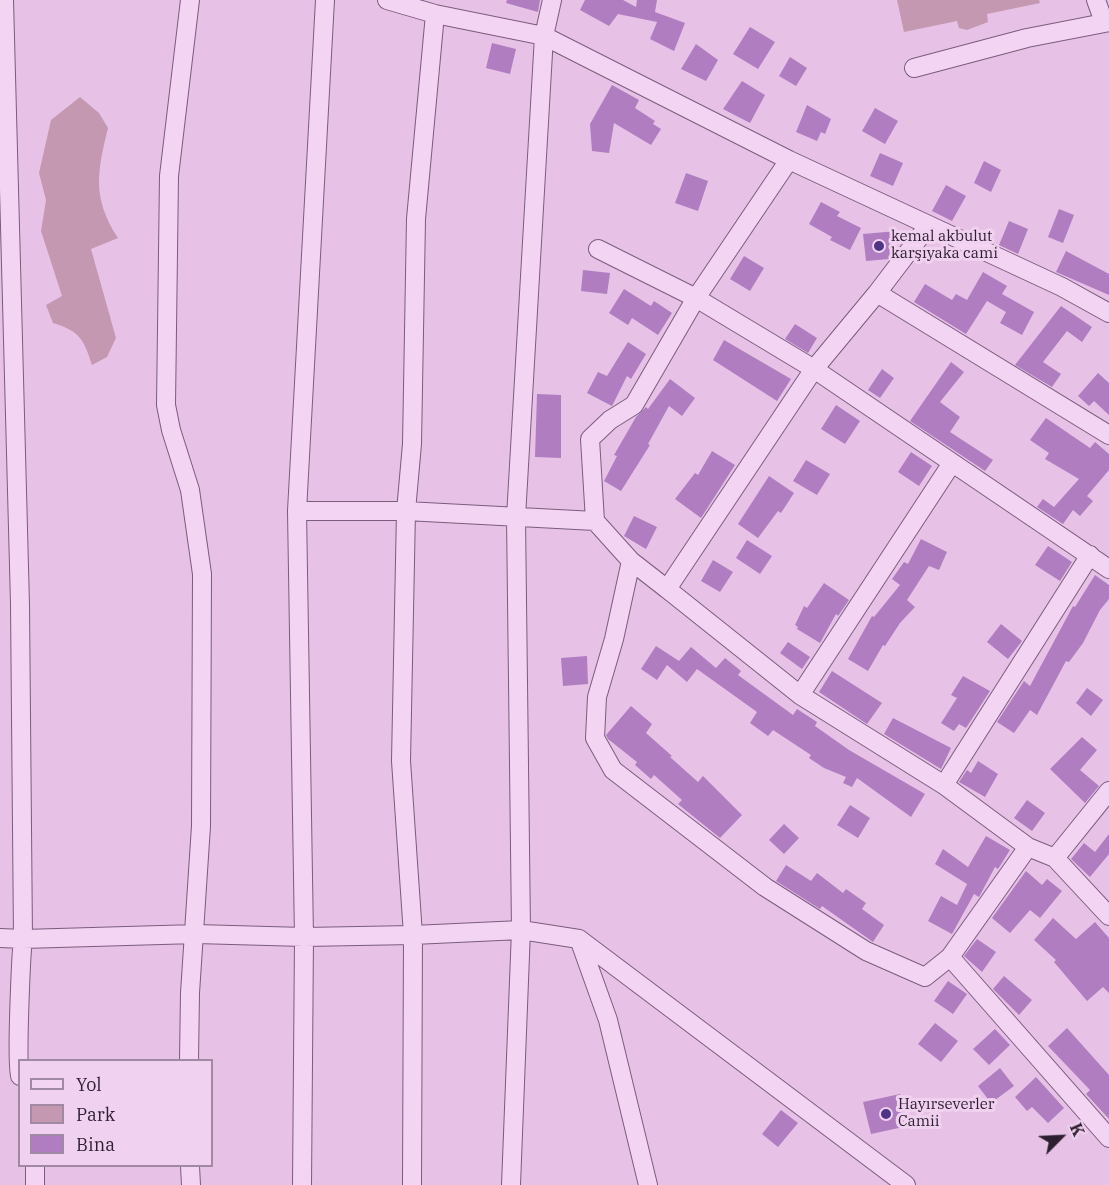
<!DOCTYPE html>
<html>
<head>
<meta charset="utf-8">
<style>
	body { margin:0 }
	#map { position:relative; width:1109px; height:1185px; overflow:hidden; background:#e7c2e6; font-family:"IBM Plex Serif",serif }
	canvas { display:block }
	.legend { position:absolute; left:18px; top:1059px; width:195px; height:108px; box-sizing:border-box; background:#f0d1ef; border:2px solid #a289a3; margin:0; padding:8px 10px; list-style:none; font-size:18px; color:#2d1e31 }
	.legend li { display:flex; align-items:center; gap:12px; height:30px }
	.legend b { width:30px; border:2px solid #a289a3 }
	.north { position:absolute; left:1031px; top:1107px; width:60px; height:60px; -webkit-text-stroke:4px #f0d1ef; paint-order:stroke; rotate:66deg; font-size:16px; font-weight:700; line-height:24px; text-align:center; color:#2d1e31 }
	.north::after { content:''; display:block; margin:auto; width:21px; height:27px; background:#2d1e31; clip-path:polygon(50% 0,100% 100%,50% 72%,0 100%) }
</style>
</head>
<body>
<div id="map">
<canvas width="1109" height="1185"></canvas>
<ul class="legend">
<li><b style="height:8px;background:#f3d4f3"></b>Yol</li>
<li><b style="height:16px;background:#c398b0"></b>Park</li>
<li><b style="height:16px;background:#af7dc0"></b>Bina</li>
</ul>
<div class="north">K</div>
</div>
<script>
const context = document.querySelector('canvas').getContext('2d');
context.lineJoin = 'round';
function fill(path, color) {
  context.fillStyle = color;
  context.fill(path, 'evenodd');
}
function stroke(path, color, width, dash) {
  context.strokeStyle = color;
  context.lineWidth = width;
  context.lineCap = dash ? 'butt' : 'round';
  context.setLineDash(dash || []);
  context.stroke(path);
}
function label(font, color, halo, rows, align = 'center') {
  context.font = font + ' "IBM Plex Serif",serif';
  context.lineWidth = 6;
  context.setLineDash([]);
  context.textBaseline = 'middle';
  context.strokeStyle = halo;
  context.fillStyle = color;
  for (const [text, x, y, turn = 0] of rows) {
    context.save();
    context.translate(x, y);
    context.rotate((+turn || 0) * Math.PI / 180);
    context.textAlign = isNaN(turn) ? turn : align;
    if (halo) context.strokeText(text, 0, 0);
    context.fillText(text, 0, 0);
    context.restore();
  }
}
fill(new Path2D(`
	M897,0h142l1,3 -53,11 1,8 -21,8 -8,-2 -2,-7 -53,11z
	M80,97l19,16 9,15c-11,45 -16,70 10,110l-27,11 25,89 -9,19 -15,8c-8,-25 -12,-34 -39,-42l-7,-18 16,-9 -21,-65 5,-31 -7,-27 12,-53z`), '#c398b0');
fill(new Path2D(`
	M507,0h33l-2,12 -32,-9z
	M585,0h38l13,7 1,-7h20l-2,12 30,11 -11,28 -24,-12 7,-17 -39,-8 -9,12 -29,-16z
	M750,27l25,15 -17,27 -25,-15z
	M492,43l24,6 -6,25 -24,-6z
	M696,44l22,16 -12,21 -25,-12z
	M790,57l17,11 -11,18 -17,-10z
	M742,81l23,14 -15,28 -27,-14z
	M612,85l27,15 -4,8 20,13 -2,3 8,5 -10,16 -37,-22 -5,30 -17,-2 -2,-27z
	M807,105l24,14 -6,15 -4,-2 -4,9 -21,-9z
	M875,108l23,13 -13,23 -23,-13z
	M880,153l23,10 -10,23 -23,-10z
	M984,161l17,9 -10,22 -17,-9z
	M686,173l22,8 -10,30 -23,-8z
	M946,185l20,11 -14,25 -20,-10z
	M821,202l19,10 -3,4 24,12 -11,22 -20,-10 2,-3 -23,-13z
	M1059,209l15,6 -11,28 -15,-6z
	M1009,221l19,8 -10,25 -19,-9z
	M897,231l-4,23 -4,5 -23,2 -3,-27z
	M1066,251l43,23v21l-53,-23z
	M744,256l20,12 -14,23 -20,-12z
	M583,270l27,3 -3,21 -26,-3z
	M983,272l24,14 -5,8 32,18 -12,23 -22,-12 6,-11 -19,-11 -21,33 -52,-32 11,-18 27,16 4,-6 11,6z
	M624,289l27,17 3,-5 18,12 -14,22 -26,-17 -4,7 -19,-12z
	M1061,306l31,21 -10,15 -15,-11 -24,31 18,12 -9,13 -37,-22z
	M795,324l22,14 -9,15 -23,-14z
	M724,340l67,39 -14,22 -64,-41z
	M628,342l18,12 -15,25 -4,-3 -15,30 -25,-13 11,-21 9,4z
	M951,362l13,10 -24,30 20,15 -10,15 43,28 -8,11 -75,-50z
	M882,369l12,9 -14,20 -12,-8z
	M1098,373l11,10v32l-15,-14 -5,5 -11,-10z
	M670,379l25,19 -13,18 -13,-10 -21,38 2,1 -29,46 -17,-10 13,-25 -3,-1 22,-38 10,-10 2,2z
	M537,394l24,1v63l-26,-1z
	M836,405l24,16 -15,23 -24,-15z
	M1046,418l44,30 5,-6 14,12v16l-22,26 6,5 -13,15 -7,-6 -10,14 -26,-17 6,-8 11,8 25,-28 -34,-20 4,-6 -19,-13z
	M712,451l23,14 -34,53 -26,-19 20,-26 3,2z
	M911,452l21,14 -13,20 -21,-14z
	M806,460l24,14 -13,21 -24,-14z
	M769,476l25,17 -13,20 -3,-2 -20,27 -20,-14z
	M634,516l23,11 -11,22 -22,-13z
	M921,539l26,13 -8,18 -10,-4 -22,34 8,7 -15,16 -15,23 -2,-1 -15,26 -20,-12 24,-43 2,1 26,-32 -8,-6 12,-17 4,2z
	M747,540l25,16 -12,18 -24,-16z
	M1048,546l24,16 -12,19 -25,-16z
	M713,560l20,12 -13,20 -19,-11z
	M1095,575l14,10v14l-9,11 -17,33 -14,19 -3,-1 -29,54 -7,-5 -16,23 -17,-11 27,-41 6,5 43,-80 2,1z
	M824,583l25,17 -11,16 -2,-2 -16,29 -23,-14 1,-2 -3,-2 9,-19 3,2z
	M1001,624l21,17 -14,18 -21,-17z
	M788,642l22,15 -8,12 -22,-16z
	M656,646l23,15 12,-14 25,21 9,-10 16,13 -3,4 55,40 4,-6 20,13 -2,4 34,24 76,44 -14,23 -54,-39 -5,9 -9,-4 3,-6 -22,-9 -15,-10 2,-3 -38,-25 -5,6 -18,-13 7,-11 -60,-43 -10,13 -20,-17 -10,15 -16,-11z
	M587,656l1,28 -25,2 -2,-28z
	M832,671l50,32 -15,21 -48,-32z
	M963,676l27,15 -24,37 -7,-4 -5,7 -13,-8 16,-25 -6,-3z
	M1087,688l16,12 -12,16 -15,-13z
	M631,706l21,18 -6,9 26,23 -2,1 28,25 5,-6 39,39 -22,23 -42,-34 4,-4 -28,-25 -3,4 -16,-14 2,-3 -29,-23 -2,-4z
	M893,718l58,30 -10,21 -57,-35z
	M1082,737l15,13 -17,20 19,16 -14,17 -35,-34z
	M978,761l20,13 -13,23 -26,-15 8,-12 4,3z
	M1027,800l18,13 -13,18 -18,-13z
	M850,805l20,13 -12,20 -21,-13z
	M784,824l15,14 -15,16 -15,-14z
	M1109,834v20l-19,23 -19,-18 13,-16 11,9z
	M986,836l24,14 -12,19 -3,-2 -16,30 -5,-3 -22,40 -24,-13 13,-25 16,9 10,-21 -32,-20 8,-15 25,18z
	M786,865l25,16 6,-8 26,20 3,-4 20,14 -4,6 22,16 -11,17 -51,-36 -2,3 -44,-28z
	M1026,871l16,14 5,-6 15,12 -22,27 -10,-8 -20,23 -18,-15z
	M1053,918l23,21 19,-17 14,16v55l-6,-6 -16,14 -33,-39 2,-2 -22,-20z
	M977,939l19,13 -14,20 -18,-16z
	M1004,976l28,24 -13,15 -26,-26z
	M948,981l19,13 -14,20 -19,-13z
	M935,1023l23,18 -17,21 -23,-18z
	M1067,1028l42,47v44l-23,-25 4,-4 -42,-44z
	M995,1029l15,16 -21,20 -16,-16z
	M1000,1068l14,18 -23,17 -13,-17z
	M1036,1077l28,31 -16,15 -16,-16 -5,4 -12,-14z
	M900,1094l8,32 -37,8 -8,-32z
	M781,1110l17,13 -20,24 -16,-13z`), '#af7dc0');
const minor = new Path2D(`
	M4,0l16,604 3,335 173,-5 108,3 109,-2 108,-5 58,9 327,246
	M387,0l48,14 109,22 245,124 273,127 47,26
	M1096,0l8,22
	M914,68l113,-30 82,-16
	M598,249l98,49 118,71 295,200
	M877,293l51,-67
	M297,511h109l189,10 -5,-82 20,-19 24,-15 62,-107 93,-138
	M595,521l36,40 36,28 147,-220 63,-76 232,142
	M631,561l-17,78 -17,58 -2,41 18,32 152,117 101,64 59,26 25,-20 78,-110
	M667,589l133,106 144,90 84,62 27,11 54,58
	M800,695l152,-232
	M944,785l146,-230
	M1055,858l54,-67
	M0,938l23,1c-2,15 -7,130 -3,137
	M579,939l29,81 40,165
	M950,957l159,181
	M189,1060l1,-67 11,-167 1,-252 -12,-84 -19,-60 -5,-25 3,-229 21,-176
	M35,1166v19
	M190,1166l1,19
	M302,1185l2,-248 -7,-426 28,-511
	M412,1185l1,-250 -12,-174 5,-250 6,-67 4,-225 19,-205
	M511,1185l10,-255 -5,-413 28,-481 8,-36`);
stroke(minor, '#7a5c7f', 20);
stroke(minor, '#f3d4f3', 18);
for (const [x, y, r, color] of [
	[879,246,6,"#4d3486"],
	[886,1114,6,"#4d3486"]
]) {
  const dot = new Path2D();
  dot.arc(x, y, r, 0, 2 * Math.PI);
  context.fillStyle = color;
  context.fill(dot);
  stroke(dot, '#f0d1ef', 2);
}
label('15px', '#2d1e31', '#f0d1ef', [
	["kemal akbulut",891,237],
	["karşıyaka cami",891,254],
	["Hayırseverler",898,1105],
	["Camii",898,1122]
], 'left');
</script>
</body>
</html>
